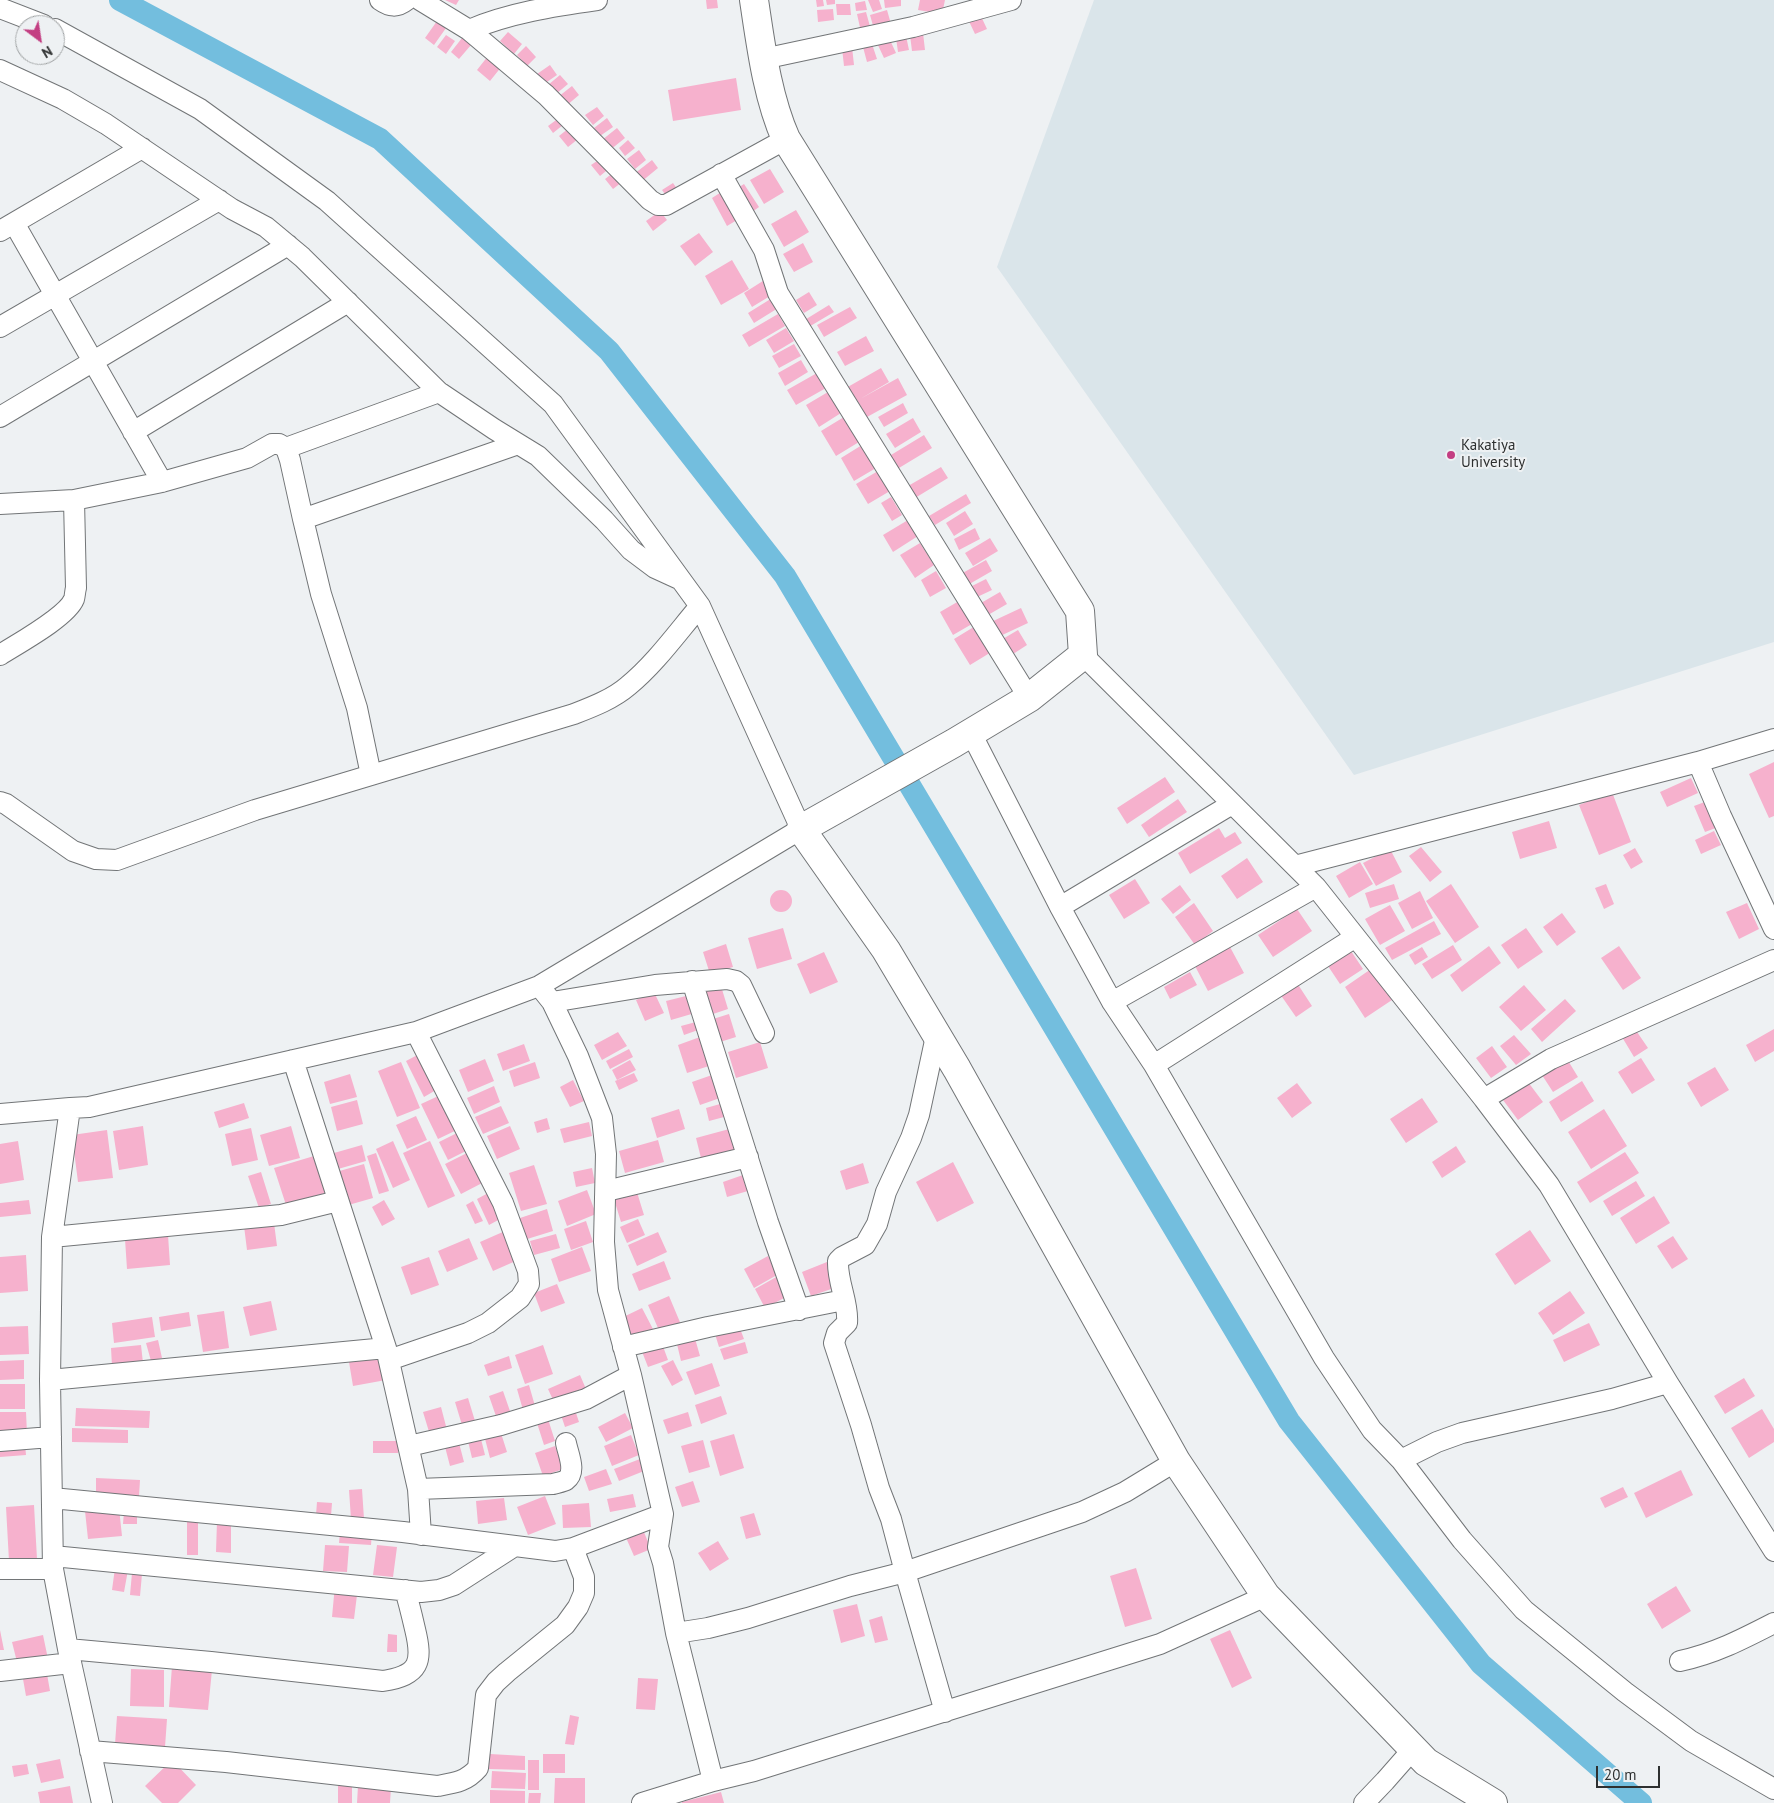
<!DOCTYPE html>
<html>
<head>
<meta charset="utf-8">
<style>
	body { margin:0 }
	#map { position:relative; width:1774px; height:1803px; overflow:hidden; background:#eef1f3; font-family:"PT Sans",sans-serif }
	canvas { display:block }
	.north { position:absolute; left:15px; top:15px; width:50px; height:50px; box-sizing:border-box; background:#eef1f3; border:1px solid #a1a4a5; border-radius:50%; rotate:149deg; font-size:14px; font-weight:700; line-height:20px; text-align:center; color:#2e3030 }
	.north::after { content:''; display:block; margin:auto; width:18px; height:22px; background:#c33e82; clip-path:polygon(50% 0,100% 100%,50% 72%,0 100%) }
	.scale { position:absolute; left:1596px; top:1766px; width:64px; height:22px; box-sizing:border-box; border:2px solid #2e3030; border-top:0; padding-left:6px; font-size:15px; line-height:18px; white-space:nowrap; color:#2e3030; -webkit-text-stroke:4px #eef1f3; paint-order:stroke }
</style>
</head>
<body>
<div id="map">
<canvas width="1774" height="1803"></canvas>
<div class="north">N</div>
<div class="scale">20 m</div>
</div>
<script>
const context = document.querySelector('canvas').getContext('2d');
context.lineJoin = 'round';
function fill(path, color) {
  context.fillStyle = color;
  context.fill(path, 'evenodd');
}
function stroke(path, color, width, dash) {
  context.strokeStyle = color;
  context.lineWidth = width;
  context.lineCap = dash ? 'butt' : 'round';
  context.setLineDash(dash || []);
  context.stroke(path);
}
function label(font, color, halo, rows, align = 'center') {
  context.font = font + ' "PT Sans",sans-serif';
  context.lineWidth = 4;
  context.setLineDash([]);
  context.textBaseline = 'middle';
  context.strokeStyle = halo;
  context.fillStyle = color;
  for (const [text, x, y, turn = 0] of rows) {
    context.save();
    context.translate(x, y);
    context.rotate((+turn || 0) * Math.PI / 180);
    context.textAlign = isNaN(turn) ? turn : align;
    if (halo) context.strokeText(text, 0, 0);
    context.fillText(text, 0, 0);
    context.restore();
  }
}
fill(new Path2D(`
	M1094,0h680v642l-420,133 -357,-508z`), '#dae5ea');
stroke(new Path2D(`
	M120,0l260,139 229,212 176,225 504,845 192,243 160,139`), '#73bede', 22);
fill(new Path2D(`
	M445,0h14l-3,5z
	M706,0h11l1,8 -11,1z
	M816,0h7l1,6 -7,1z
	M826,0h9v4l-8,1z
	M868,0h11l3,9 -9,3z
	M884,0h17v6l-16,2z
	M920,0h25l-3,14 -24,-4z
	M865,1l2,9 -11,1 -1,-8z
	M836,4h14l1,11h-14z
	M833,9l1,11 -16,2 -1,-12z
	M887,10l4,14 -17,5 -4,-14z
	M866,12l5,18 -10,2 -4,-18z
	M979,12l8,17 -12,5 -8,-17z
	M437,21l9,7 -12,17 -9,-7z
	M508,32l14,12 -8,10 -14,-13z
	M923,33l2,17 -13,1 -2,-16z
	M446,35l9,6 -9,13 -9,-7z
	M906,36l3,14 -11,2 -2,-14z
	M462,38l9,7 -12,14 -8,-7z
	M889,38l7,15 -12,5 -7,-15z
	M872,44l5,15 -10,3 -4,-15z
	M526,46l10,11 -9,9 -10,-11z
	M852,47l2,18 -10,1 -2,-18z
	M488,56l14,10 -12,15 -13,-11z
	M550,65l7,10 -13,9 -7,-10z
	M560,75l8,9 -12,10 -8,-9z
	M736,78l5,32 -68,11 -5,-31z
	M572,86l7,9 -13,11 -8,-9z
	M597,107l7,9 -11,9 -8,-10z
	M563,115l5,6 -15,12 -5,-7z
	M607,118l6,9 -13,9 -6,-8z
	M574,124l9,11 -15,12 -9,-11z
	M617,128l8,10 -15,12 -8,-10z
	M628,140l7,8 -10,8 -6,-8z
	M639,150l7,10 -11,9 -8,-10z
	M603,157l8,10 -11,9 -9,-11z
	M652,160l6,8 -17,14 -7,-8z
	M618,169l8,10 -13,10 -8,-10z
	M770,169l14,23 -20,12 -14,-24z
	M673,183l7,10 -10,8 -8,-11z
	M744,184l15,23 -11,8 -15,-24z
	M726,189l16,28 -15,9 -15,-28z
	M796,210l13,22 -25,15 -13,-23z
	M660,211l7,9 -14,11 -7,-10z
	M699,233l14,19 -18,14 -15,-20z
	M803,243l10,19 -19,10 -11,-18z
	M732,260l17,29 -28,16 -16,-29z
	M766,279l9,14 -23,14 -8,-14z
	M809,292l8,13 -13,8 -8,-13z
	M777,295l6,10 -29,18 -6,-10z
	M829,305l5,7 -27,16 -4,-7z
	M850,307l7,11 -33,19 -7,-12z
	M778,314l7,12 -36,21 -7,-12z
	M786,328l8,13 -20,12 -8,-13z
	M866,336l8,15 -29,15 -8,-14z
	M794,344l7,12 -22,12 -7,-12z
	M801,360l7,12 -23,14 -7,-13z
	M881,368l8,14 -29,17 38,-21 9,17 -40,22 -10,-17 -3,2 -8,-14z
	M817,373l9,15 -30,17 -9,-15z
	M828,392l13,21 -22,14 -13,-22z
	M903,403l5,10 -24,14 -6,-10z
	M844,417l15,25 -23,14 -15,-25z
	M913,418l8,14 -26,16 -9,-14z
	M924,435l8,13 -38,23 -8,-13z
	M862,445l14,23 -22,13 -13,-23z
	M941,467l7,11 -33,20 -7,-12z
	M878,471l12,20 -22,13 -12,-20z
	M966,494l5,9 -36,22 -6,-9z
	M891,497l11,18 -10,6 -11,-18z
	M965,511l8,13 -19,12 -8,-13z
	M908,520l10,16 -25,16 -10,-17z
	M975,528l5,11 -21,11 -5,-11z
	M990,538l8,13 -25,15 -8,-13z
	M920,543l14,22 -19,13 -15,-23z
	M986,560l6,11 -26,15 -7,-11z
	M936,571l10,17 -16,9 -9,-17z
	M986,579l6,11 -17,8 -5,-11z
	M1000,592l7,12 -19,11 -7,-12z
	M959,601l13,23 -19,11 -13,-23z
	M1021,608l7,15 -30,14 -7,-15z
	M977,625l16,26 -23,14 -16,-26z
	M1018,630l9,15 -17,11 -9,-16z
	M1774,762v54l-5,2 -20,-44z
	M1165,777l10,15 -48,32 -10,-16z
	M1691,778l7,15 -31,14 -7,-15z
	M1612,792l19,50 -32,13 -20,-50z
	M1178,799l9,13 -38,25 -8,-12z
	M1710,800l11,26 -16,6 -11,-26z
	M1549,821l8,27 -37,11 -8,-27z
	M1219,828l6,10 10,-6 7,11 -52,31 -12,-21z
	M1714,831l7,14 -20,9 -6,-14z
	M1421,847l21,25 -12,10 -21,-26z
	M1635,848l8,14 -12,7 -8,-14z
	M1390,849l12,23 -26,14 -13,-23z
	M1247,858l16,24 -26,17 -16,-23z
	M1360,862l13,22 -24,14 -13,-22z
	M1135,879l15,24 -26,16 -15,-24z
	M1394,884l5,15 -29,9 -5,-15z
	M1451,884l28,43 -24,16 -29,-42z
	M1606,884l8,20 -10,5 -9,-21z
	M1180,885l11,15 -18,14 -12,-15z
	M770 901a11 11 0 1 1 22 0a11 11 0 1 1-22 0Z
	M1420,891l13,27 -21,11 -14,-26z
	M1194,903l19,28 -18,14 -20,-28z
	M1747,903l12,26 -20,10 -13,-27z
	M1390,905l15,26 -25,14 -15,-26z
	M1297,909l15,22 -39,26 -15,-22z
	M1562,913l14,19 -19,14 -14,-19z
	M1434,921l7,13 -49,26 -7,-12z
	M783,928l9,31 -35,10 -9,-31z
	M1526,928l17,24 -25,17 -17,-24z
	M726,944l7,23 -23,7 -7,-22z
	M1347,945l16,24 -23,15 -16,-24z
	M1453,945l9,15 -30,19 -10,-15z
	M1489,946l12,17 -39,29 -12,-17z
	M1619,946l22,32 -18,12 -22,-32z
	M1230,947l14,26 -36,18 -13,-25z
	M1422,947l6,10 -13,8 -6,-10z
	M824,952l14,30 -28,12 -13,-30z
	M1371,969l21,31 -27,18 -20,-31z
	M1190,972l7,13 -27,14 -6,-12z
	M1297,983l15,23 -16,11 -16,-23z
	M1524,985l22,25 -25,21 -22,-24z
	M721,986l7,23 -18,6 -8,-24z
	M654,992l10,21 -19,8 -9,-21z
	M690,995l5,18 -24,7 -5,-19z
	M1565,999l11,12 -34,31 -11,-13z
	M729,1014l7,23 -16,5 -7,-23z
	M696,1022l2,8 -14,5 -3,-9z
	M1635,1029l13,19 -14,9 -12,-20z
	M1774,1029v22l-19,11 -9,-17z
	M618,1032l9,14 -25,14 -8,-15z
	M1514,1035l17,19 -15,11 -16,-19z
	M700,1037l9,29 -22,7 -9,-28z
	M760,1042l8,26 -32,10 -8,-26z
	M524,1044l6,17 -27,10 -6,-17z
	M1492,1046l15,21 -16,11 -15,-20z
	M629,1049l4,8 -23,12 -4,-8z
	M425,1051l18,35 -19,11 -18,-36z
	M1641,1058l14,22 -23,14 -14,-22z
	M485,1059l9,22 -26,11 -9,-22z
	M1567,1059l11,18 -25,15 -11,-17z
	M630,1060l6,10 -19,10 -5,-10z
	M401,1062l19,46 -23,9 -19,-46z
	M535,1062l5,16 -26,9 -5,-16z
	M1715,1067l14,23 -28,17 -14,-24z
	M634,1073l4,8 -19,9 -4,-9z
	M350,1074l7,23 -27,7 -6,-22z
	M712,1075l8,23 -20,7 -8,-23z
	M573,1080l11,21 -14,6 -10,-20z
	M1582,1081l12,20 -33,21 -12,-20z
	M1528,1082l15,20 -25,18 -15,-20z
	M1297,1083l15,20 -20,15 -15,-20z
	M494,1086l6,16 -26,12 -7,-16z
	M445,1093l16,35 -23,11 -17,-35z
	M1422,1098l16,24 -32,21 -16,-24z
	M357,1100l6,24 -26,7 -6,-24z
	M244,1103l5,15 -30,10 -5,-16z
	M720,1104l4,13 -15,4 -3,-13z
	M501,1106l8,17 -26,11 -8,-17z
	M679,1109l6,20 -28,9 -6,-20z
	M1604,1109l23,37 -36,23 -23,-37z
	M416,1116l11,24 -20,9 -11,-24z
	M547,1118l3,11 -13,4 -3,-11z
	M589,1122l3,14 -28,7 -4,-14z
	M143,1126l5,39 -29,5 -6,-39z
	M291,1126l9,32 -31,8 -9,-31z
	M510,1126l10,23 -23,10 -10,-23z
	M251,1128l7,32 -26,6 -7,-32z
	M733,1128l7,24 -38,10 -6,-24z
	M107,1130l6,48 -35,4 -6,-47z
	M461,1131l9,18 -22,11 -9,-18z
	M658,1140l6,22 -39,11 -6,-22z
	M18,1141l6,39 -24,4v-40z
	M393,1141l17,39 -17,8 -17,-39z
	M430,1141l25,55 -27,12 -25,-55z
	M362,1145l4,16 -28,8 -4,-16z
	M1456,1146l10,16 -24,16 -10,-16z
	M471,1151l15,30 -25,13 -16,-30z
	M1625,1152l14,21 -49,30 -13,-21z
	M376,1153l13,38 -10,3 -12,-38z
	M314,1156l11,37 -39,12 -12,-37z
	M953,1162l21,41 -37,19 -21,-40z
	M863,1163l6,20 -23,7 -6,-19z
	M364,1164l9,34 -28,8 -9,-34z
	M534,1165l13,39 -26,7 -12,-38z
	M592,1168l3,15 -19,4 -3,-15z
	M261,1172l10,32 -12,4 -11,-32z
	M743,1175l5,16 -21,6 -4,-15z
	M1636,1181l9,15 -33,20 -9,-15z
	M636,1189l8,26 -23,7 -8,-26z
	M587,1190l9,24 -29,12 -9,-25z
	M490,1192l12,26 -13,7 -12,-26z
	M1654,1196l16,27 -34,21 -16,-26z
	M29,1200l2,14 -31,3v-14z
	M384,1200l11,19 -13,7 -10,-19z
	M473,1201l10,20 -8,3 -9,-19z
	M547,1209l6,22 -29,9 -7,-21z
	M638,1219l7,16 -18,8 -7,-16z
	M586,1221l7,21 -22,8 -7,-21z
	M274,1223l3,23 -30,4 -3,-24z
	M1530,1230l21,31 -36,24 -20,-31z
	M505,1231l13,29 -25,11 -13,-29z
	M658,1232l9,20 -30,14 -9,-21z
	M556,1234l4,14 -26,7 -4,-14z
	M168,1235l2,30 -43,4 -2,-30z
	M1673,1236l15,23 -16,10 -15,-23z
	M469,1238l9,21 -31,13 -9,-21z
	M582,1247l9,24 -32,11 -8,-23z
	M26,1255l2,36 -28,2v-36z
	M768,1256l9,19 -23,13 -10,-19z
	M429,1257l10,28 -28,10 -10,-28z
	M664,1261l7,18 -32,12 -7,-17z
	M827,1262l10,25 -26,9 -9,-24z
	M778,1276l10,20 -23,12 -10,-19z
	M557,1284l8,19 -24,9 -7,-19z
	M1570,1291l15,22 -32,22 -15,-22z
	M669,1296l13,31 -21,8 -13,-30z
	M271,1301l6,29 -27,6 -7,-29z
	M642,1308l12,23 -26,12 -11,-23z
	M224,1311l5,37 -26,4 -6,-37z
	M189,1312l2,14 -30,5 -2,-14z
	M152,1317l3,20 -41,6 -2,-20z
	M1589,1323l11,22 -36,17 -11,-22z
	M28,1326l1,28 -29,1v-28z
	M739,1326l5,13 -25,8 -4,-13z
	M694,1335l6,21 -19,5 -5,-21z
	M158,1340l4,18 -11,3 -5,-18z
	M661,1341l7,19 -20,7 -7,-18z
	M745,1342l3,11 -24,7 -4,-11z
	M141,1345l2,18 -31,3 -1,-18z
	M543,1345l10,29 -28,10 -10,-29z
	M382,1356l4,24 -33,6 -4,-24z
	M509,1356l3,12 -24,8 -4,-11z
	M24,1360v19l-24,1v-19z
	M673,1360l10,20 -11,6 -11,-20z
	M712,1363l8,23 -25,9 -9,-23z
	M580,1375l6,14 -32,13 -6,-13z
	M1744,1378l11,18 -30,18 -11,-18z
	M0,1384h25v25h-25z
	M529,1385l6,21 -12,4 -6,-21z
	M503,1391l8,23 -14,5 -8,-23z
	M721,1396l6,18 -26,10 -6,-19z
	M468,1398l7,23 -13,4 -7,-23z
	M441,1407l6,23 -17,5 -7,-23z
	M76,1408l74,3 -1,17 -74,-2z
	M1762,1409l12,20v13l-25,16 -18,-30z
	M575,1410l4,12 -14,5 -4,-12z
	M0,1412h26l1,22 -27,1z
	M688,1412l4,14 -24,8 -5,-14z
	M625,1413l8,15 -27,14 -8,-15z
	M548,1419l7,22 -11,4 -7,-22z
	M72,1428l56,2v13l-56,-1z
	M500,1430l7,22 -17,6 -6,-23z
	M734,1434l10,34 -24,8 -10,-35z
	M480,1435l5,20 -13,3 -5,-21z
	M631,1435l8,20 -27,11 -8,-20z
	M458,1439l6,23 -14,4 -6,-23z
	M703,1440l7,27 -21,6 -8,-27z
	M373,1441h25v12h-25z
	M25,1444l1,11 -26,2v-11z
	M555,1446l8,23 -20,7 -8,-23z
	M640,1459l4,12 -25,10 -5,-12z
	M606,1469l6,15 -23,7 -5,-14z
	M1681,1470l12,25 -47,23 -12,-25z
	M96,1478l44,2 -1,16 -43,-2z
	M693,1481l7,21 -18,5 -7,-20z
	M1623,1487l5,10 -23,11 -5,-10z
	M362,1489l2,30h-13l-2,-29z
	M633,1494l3,13 -26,5 -3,-13z
	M545,1496l11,28 -28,11 -11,-28z
	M504,1498l3,22 -29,4 -2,-23z
	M317,1502l15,1 -1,13 -15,-1z
	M589,1503l2,24 -28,1 -1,-23z
	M34,1505l3,54 -28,2 -3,-54z
	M119,1508l3,28 -34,3 -3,-28z
	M124,1511h13v13h-14z
	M754,1513l7,22 -15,4 -6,-22z
	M187,1521h11v34h-11z
	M217,1521h14v32l-15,-1z
	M641,1525l10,24 -17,7 -10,-23z
	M340,1531l32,2 -1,12 -32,-2z
	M718,1541l11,18 -19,12 -12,-18z
	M325,1545l24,1 -2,26 -24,-1z
	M377,1545l20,2 -4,30 -20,-2z
	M115,1568l13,2 -4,22 -12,-2z
	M1136,1568l16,51 -27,8 -15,-51z
	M132,1573l10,1 -2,22 -10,-1z
	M335,1585l23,2 -4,32 -22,-2z
	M1676,1586l15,25 -29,18 -15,-25z
	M857,1604l8,32 -24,7 -8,-33z
	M882,1616l6,24 -13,3 -6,-23z
	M0,1630l4,20h-4z
	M1230,1630l22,48 -20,10 -22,-49z
	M388,1634l9,1v17h-10z
	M43,1635l5,24 -30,7 -6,-24z
	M172,1666l40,4 -4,40 -39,-3z
	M131,1669l33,1v37l-34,-1z
	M47,1674l3,17 -24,5 -3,-17z
	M638,1678l20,1 -3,31 -19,-1z
	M570,1715l9,2 -5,28 -9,-1z
	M117,1716l50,3 -2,28 -50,-3z
	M490,1754l35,2v14l-36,-1z
	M543,1754h22v19h-22z
	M60,1759l4,19 -23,5 -5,-19z
	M172,1760l24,25 -18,18h-16l-17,-17z
	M528,1760h11v30h-11z
	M27,1764l2,10 -15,3 -2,-11z
	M492,1771l34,2 -1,16 -34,-1z
	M555,1778h30v25h-31z
	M338,1784h14v19h-14z
	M70,1786l3,17h-33l-2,-11z
	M358,1786l33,1 -1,16h-33z
	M490,1790l35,1v12h-35z
	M721,1792l3,11h-42v-1z
	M529,1793h12l-1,10h-12z`), '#f6b1cd');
const street = new Path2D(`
	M380,0c10,7 17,8 27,0
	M420,0l49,30 77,65 104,105 8,5h8l120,-66
	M0,8l44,17
	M55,29l145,80 127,92 226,203 147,202 101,223 -262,157 -123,46 -327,75 -19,1 -18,129 -2,143 3,189 15,80 34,154
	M469,30c40,-17 85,-24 128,-30
	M763,59l150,-32 98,-27
	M0,70l63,29 43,25 126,85 34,18 36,30 137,135 55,37 44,27 66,64 27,30 24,18 24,11
	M721,174l43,76 14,43 251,405
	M14,223l148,259
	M0,231l142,-83
	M0,327l219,-127
	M0,417l288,-172
	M133,432l215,-130
	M286,448l153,-56
	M0,504l74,-4 88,-18 85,-24 25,-14h7l7,4 4,12 13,59 215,-75
	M303,519l18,75 36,114 14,67
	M0,655c17,-11 67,-38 74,-56 1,-3 1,-8 2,-11l-2,-88
	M1083,655l233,232 168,212 65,86 119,198 106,168
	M971,733l89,174 52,95 42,63 200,-127
	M1698,762l23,54 53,113
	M0,802l6,2 67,47 23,8 21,1 138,-50 319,-96c18,-7 39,-15 54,-28 27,-22 49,-53 72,-80
	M1295,866l403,-104 76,-23
	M1060,907l172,-103
	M692,981l76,241 31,88
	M544,992l8,10 103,-17 72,-6 9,2 5,4 23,48
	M552,1002l26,54 24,62 4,36 -2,88 4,48 23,85 32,139 -5,33 5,16 13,70 37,148
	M1112,1002l204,-115
	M936,1036l-17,79 -8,23 -25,54 -9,32 -12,21 -23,12 -4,4c-1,21 11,42 9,62l-10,10 -3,10 27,82 18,63 12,31 14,53 40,140
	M293,1060l93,288 32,141 3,46
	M1154,1065l170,293 48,72 29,30 61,80 62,70 101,82 66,49 83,48
	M1484,1099l67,-40 223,-99
	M0,1114l70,-6
	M606,1191l142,-34
	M52,1237l229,-22 57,-14
	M623,1347l85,-20 136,-27
	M389,1360l79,-27 20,-10 32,-25 9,-14 -1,-13 -25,-68 -87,-171
	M50,1380l336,-32
	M0,1441l51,-4
	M409,1446l92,-21 85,-26 45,-24
	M1401,1460l36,-18 25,-9 150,-34 56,-16
	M418,1489l135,-5c3,-1 10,-2 13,-4 11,-8 2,-26 0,-37
	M52,1498l351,34 152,19 18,-3 90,-34
	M53,1556l368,36 18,-2 15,-5 59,-38
	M0,1569h53
	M676,1633l32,-5 40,-10 102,-32 55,-14 177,-60 43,-20 51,-31
	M68,1649l143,13 172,19c37,-6 40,-19 32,-52 -3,-13 -6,-26 -10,-39
	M1680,1661c34,-7 63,-22 94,-38
	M0,1671l71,-8
	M90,1751l136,11 211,24c17,-3 29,-4 41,-18l8,-73 10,-13 11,-10 58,-47 13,-18 6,-14v-16l-11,-29
	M642,1803l71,-22 41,-10 406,-127 106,-48
	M1364,1803l21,-22 29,-33`);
const secondary = new Path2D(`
	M754,0c7,46 13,96 32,139l294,472 3,44 -54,43 -75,45 -153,86 85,121 71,119 219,392 90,135 160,166 67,41`);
stroke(street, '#727577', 22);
stroke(secondary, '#727577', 30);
stroke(street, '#fff', 20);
stroke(secondary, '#fff', 28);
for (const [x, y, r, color] of [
	[1451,455,5,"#c33e82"]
]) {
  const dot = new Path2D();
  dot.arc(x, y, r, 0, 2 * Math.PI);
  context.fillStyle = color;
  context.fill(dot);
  stroke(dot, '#eef1f3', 2);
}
label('15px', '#2e3030', '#eef1f3', [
	["Kakatiya",1461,446],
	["University",1461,463]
], 'left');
</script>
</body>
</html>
